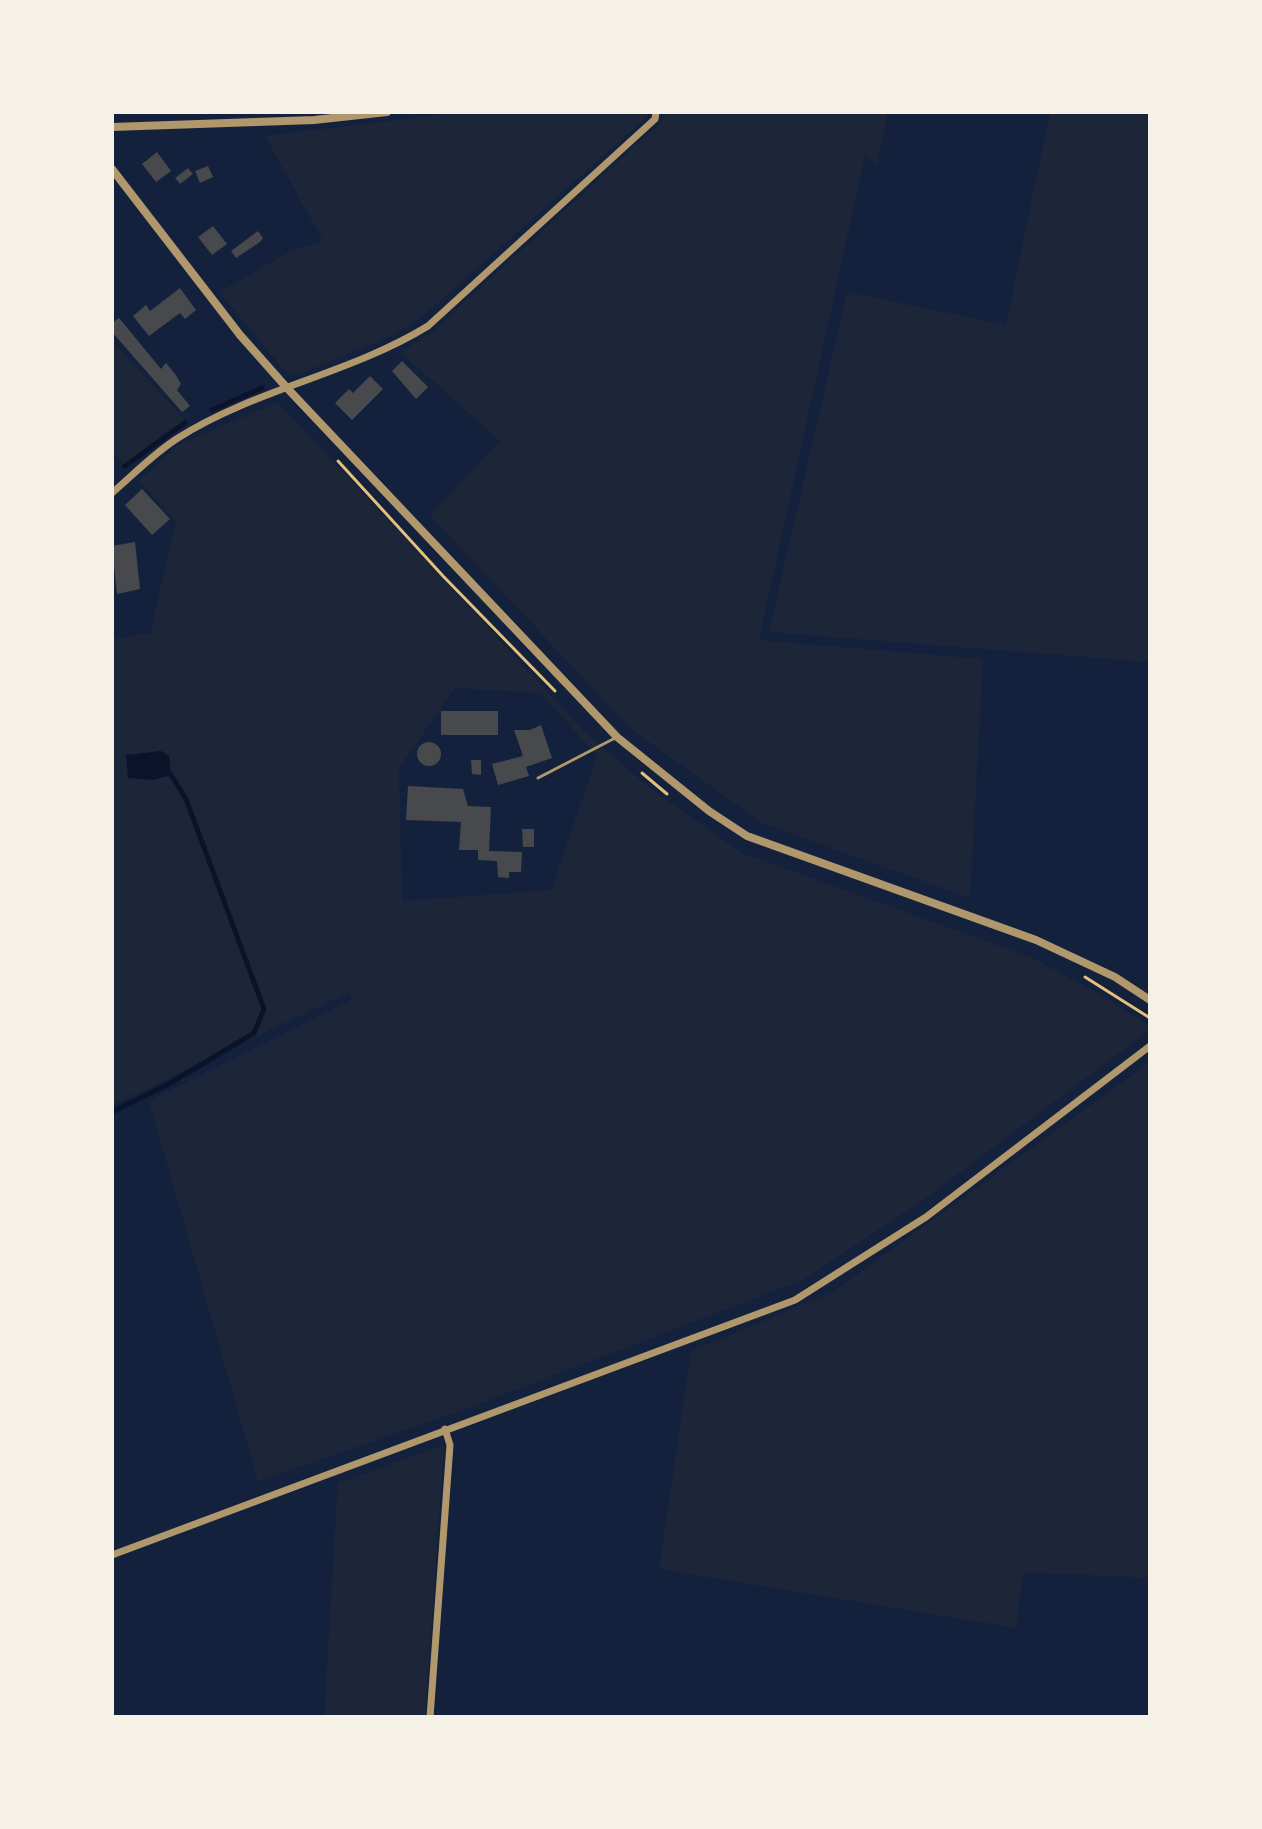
<!DOCTYPE html>
<html>
<head>
<meta charset="utf-8">
<style>
	body { margin:0 }
	#map { position:relative; width:1262px; height:1829px; overflow:hidden; background:#14213d; font-family:Quicksand,sans-serif }
	canvas { display:block }
	.frame { position:absolute; inset:0; border:114px solid #f6f1e7; pointer-events:none }
</style>
</head>
<body>
<div id="map">
<canvas width="1262" height="1829"></canvas>
<div class="frame"></div>
</div>
<script>
const context = document.querySelector('canvas').getContext('2d');
context.lineJoin = 'round';
function fill(path, color) {
  context.fillStyle = color;
  context.fill(path, 'evenodd');
}
function stroke(path, color, width, dash) {
  context.strokeStyle = color;
  context.lineWidth = width;
  context.lineCap = dash ? 'butt' : 'round';
  context.setLineDash(dash || []);
  context.stroke(path);
}
fill(new Path2D(`
	M461,112h187l-1,5 -225,200 -31,19 -94,39 -12,-4 -66,-79 70,-40 34,-11 -58,-105z
	M666,112h222l-11,52 -12,-9 -106,485 224,19 -13,239 -208,-75 -131,-94 -201,-214 70,-74 -100,-89 31,-19 230,-211z
	M1050,112h100v550l-381,-30 78,-340 159,33z
	M112,341l74,80 -18,9 -44,35 -12,-14z
	M278,402l311,334 65,55 88,62 291,105 77,42 40,26v4l-228,171 -119,79 -348,133 -197,68 -109,-380 204,-102 -5,-6 -236,112v-466l38,-6 26,-111 -37,-42 39,-35zM455,688l86,5 56,63 -46,134 -149,11 -3,-133z
	M1150,1062v516l-127,-6 -7,56 -357,-59 32,-218 142,-59z
	M444,1445l-19,272h-101l14,-234z`), '#1d2539');
fill(new Path2D(`
	M161,751l8,5 2,19 -18,5 -25,-2 -2,-23z`), '#0b132b');
stroke(new Path2D(`
	M212,410l50,-22
	M125,466l60,-43
	M112,1112l55,-27 87,-52 10,-24 -78,-210 -15,-24`), '#0b132b', 5);
fill(new Path2D(`
	M157,152l14,19 -15,11 -14,-18z
	M208,166l5,11 -13,6 -5,-12z
	M188,168l5,6 -13,10 -5,-6z
	M213,226l14,18 -15,11 -14,-18z
	M258,231l5,7 -3,4 -24,16 -5,-7z
	M180,288l16,22 -11,9 -5,-6 -31,23 -16,-20 13,-11 4,6z
	M119,318l42,51 5,-6 9,11 6,10 -4,6 13,16 -8,6 -70,-80v-9z
	M402,361l26,26 -12,12 -24,-28z
	M370,376l13,13 -31,31 -17,-17 14,-14 4,4z
	M142,489l28,30 -18,16 -27,-30z
	M135,542l5,47 -23,5 -5,-48z
	M441,711h57v24h-57z
	M541,725l11,33 -26,9 3,9 -31,9 -6,-21 31,-8 -9,-26h16z
	M417 754a12 12 0 1 1 24 0a12 12 0 1 1-24 0Z
	M471,760h10v15l-9,-1z
	M408,786l55,3 5,17 23,1 -2,44 33,1 -1,20h-12v6l-11,-1 -1,-16 -19,-1v-10h-19l2,-28 -55,-2z
	M522,829h12v18h-11z`), '#48494c');
stroke(new Path2D(`
	M338,461l105,115 112,115
	M642,773l25,21
	M1085,977l65,41`), '#e5c07b', 3);
stroke(new Path2D(`
	M538,778l79,-41`), '#b1986c', 3);
stroke(new Path2D(`
	M112,493c21,-18 42,-40 66,-55 77,-49 172,-64 250,-112l227,-207 1,-7
	M112,1555l683,-255 131,-83 224,-171
	M430,1717l20,-272 -5,-16`), '#b1986c', 7);
stroke(new Path2D(`
	M112,127l202,-7 73,-8
	M112,169l128,166 47,53 330,349 92,74 38,25 289,104 79,37 35,23`), '#b1986c', 8);
</script>
</body>
</html>
